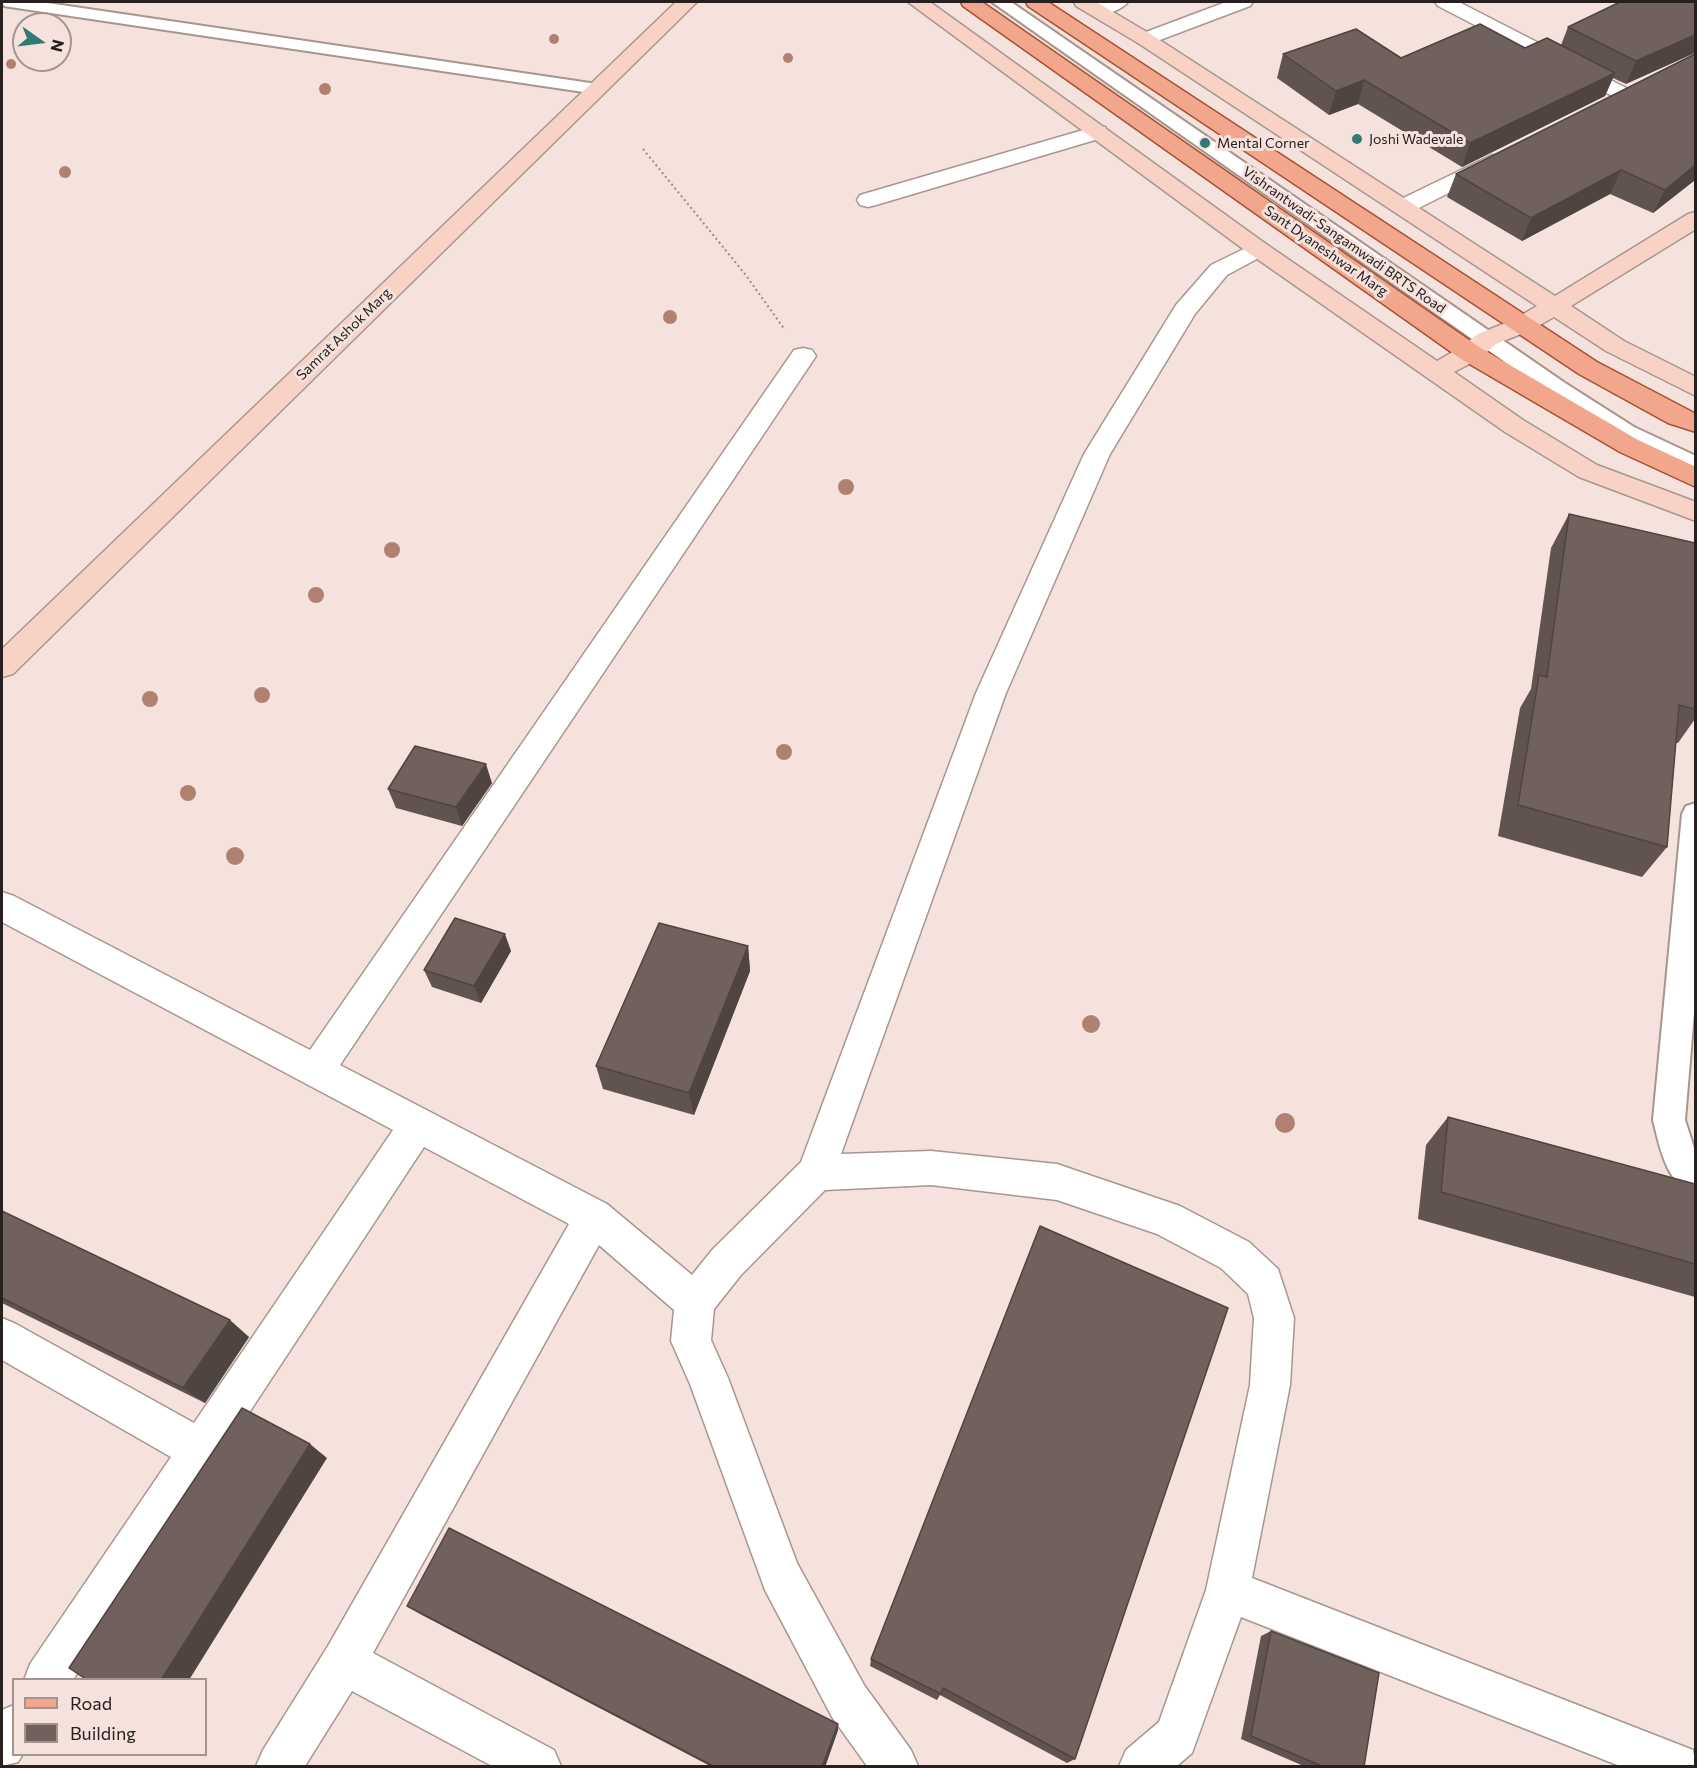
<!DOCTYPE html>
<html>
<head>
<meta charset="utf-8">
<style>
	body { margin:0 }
	#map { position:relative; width:1697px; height:1768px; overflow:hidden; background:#f5e2dc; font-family:Commissioner,sans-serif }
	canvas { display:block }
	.frame { position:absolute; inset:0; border:3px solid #27201e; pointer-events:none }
	.legend { position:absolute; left:12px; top:1678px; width:195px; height:78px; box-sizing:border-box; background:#f5e2dc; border:2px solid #a39490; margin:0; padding:8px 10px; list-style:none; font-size:18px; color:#27201e }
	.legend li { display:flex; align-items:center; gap:12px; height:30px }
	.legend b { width:30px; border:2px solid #a39490 }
	.north { position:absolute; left:12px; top:12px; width:60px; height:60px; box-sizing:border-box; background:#f5e2dc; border:2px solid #a39490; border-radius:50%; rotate:104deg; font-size:16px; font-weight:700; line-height:24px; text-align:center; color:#27201e }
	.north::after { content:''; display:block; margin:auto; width:21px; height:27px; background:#327a75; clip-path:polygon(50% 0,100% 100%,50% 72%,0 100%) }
</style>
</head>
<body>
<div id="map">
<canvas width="1697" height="1768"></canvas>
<div class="frame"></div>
<ul class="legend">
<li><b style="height:8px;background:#f2a68b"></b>Road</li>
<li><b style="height:16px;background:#71615c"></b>Building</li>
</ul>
<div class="north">N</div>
</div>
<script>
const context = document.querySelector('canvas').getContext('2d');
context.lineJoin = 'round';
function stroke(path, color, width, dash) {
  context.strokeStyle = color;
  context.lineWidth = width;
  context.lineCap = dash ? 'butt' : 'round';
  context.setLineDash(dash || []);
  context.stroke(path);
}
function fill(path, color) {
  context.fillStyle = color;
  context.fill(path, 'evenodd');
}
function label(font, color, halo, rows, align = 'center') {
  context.font = font + ' Commissioner,sans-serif';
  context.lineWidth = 6;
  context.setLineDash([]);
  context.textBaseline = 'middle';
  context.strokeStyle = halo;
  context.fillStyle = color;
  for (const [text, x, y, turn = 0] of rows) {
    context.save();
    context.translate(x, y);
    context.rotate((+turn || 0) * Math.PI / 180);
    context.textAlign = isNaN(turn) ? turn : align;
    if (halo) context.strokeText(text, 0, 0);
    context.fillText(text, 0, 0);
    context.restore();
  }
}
const lane = new Path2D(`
	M2,2h39l556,82 6,1 3,4 -3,4 -6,1 -587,-87 -6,-1z
	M992,2h19l554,381 69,44 62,29v18l-78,-37 -69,-44z
	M1696,803v186l-11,131 11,34v41c-30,-11 -36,-47 -43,-75l29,-306 4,-8z`);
const street = new Path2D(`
	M1101,2h27c-7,9 -27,15 -38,12l-3,-4 3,-4z
	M1226,2h27l-3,4 -98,37h-14l-3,-4 3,-4z
	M1435,2h24l173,89 4,4 -4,4 -7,2 -7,-2 -180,-93z
	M1097,126l8,1 3,5 -3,5 -229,68 -8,2 -8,-2 -3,-5 3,-5z
	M1492,155l8,2 3,5 -3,5 -89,45 -8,2 -8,-2 -3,-5 3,-5z
	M1258,242l8,2 4,5 -4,5 -39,21 -32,39 -85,140 -104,239 -165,461 90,-3 126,13 123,42 69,36 29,27 16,49 -4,67 -38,193 441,172 3,16h-76l-379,-149 -49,136 -15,13h-58l7,-16 33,-28 47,-132 44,-205 4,-67 -6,-24 -27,-26 -64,-34 -100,-34 -126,-15 -106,5 -84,85 -27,34 -3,31 17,38 69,185 67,122 47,65 7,16h-51l-35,-49 -67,-127 -75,-206 -19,-43 3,-31 -75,-65 -226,408 181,97 7,16h-69l-140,-75 -47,75h-49l7,-16 65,-104 241,-422 -145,-77 -351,533h-49l6,-16 141,-207 -169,-97v-42l14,6 178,99 199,-293 -391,-208v-30l12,4 296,154 484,-700 9,-2 9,2 4,6 -4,6 -472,703 267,139 85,71 21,-26 88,-87 175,-469 108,-239 92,-149 35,-40z
	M14,1705v49h9l-5,8 -16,4v-56z`);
const secondary = new Path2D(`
	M676,2h21l-684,672 -11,3v-28z
	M908,2h22l336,242 171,117 24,-14 17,-13 35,-14 24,-14 -399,-263 -62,-37 -2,-4h22l56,33 403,261 133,-82 8,-2v17l-125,77 53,35 72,36v19l-90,-45 -52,-34 -23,13 -35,14 -17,15 -25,13 69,48 74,45 99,37v19l-117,-44 -74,-45 -255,-178z`);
const primary = new Path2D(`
	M961,2h21l497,345 159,93 58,27v20l-76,-35 -159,-93 -498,-353z
	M1026,2h22l549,360 99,52v18l-28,-9 -89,-49 -551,-368z`);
stroke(lane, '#a79690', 4);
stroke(street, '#a79690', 3);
stroke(secondary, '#a79690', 3);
stroke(primary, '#a55133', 3);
stroke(new Path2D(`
	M643,149l102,125 40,56`), '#9a8c88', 2, [2, 3]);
fill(lane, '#fff');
fill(street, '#fff');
fill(secondary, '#f8d3c5');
fill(primary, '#f2a68b');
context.fillStyle = '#b08171';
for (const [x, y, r] of [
	[554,39,5],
	[788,58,5],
	[11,64,5],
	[325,89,6],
	[65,172,6],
	[670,317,7],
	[846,487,8],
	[392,550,8],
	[316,595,8],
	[262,695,8],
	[150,699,8],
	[784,752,8],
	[188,793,8],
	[235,856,9],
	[1091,1024,9],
	[1285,1123,10]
]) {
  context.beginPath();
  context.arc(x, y, r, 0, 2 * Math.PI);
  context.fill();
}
fill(new Path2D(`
	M1695,2l-69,82 -13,-6 -8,18 -143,71 -104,-63 -29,11 -52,-37 6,-24 118,4 160,-13 7,-18z
	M1695,54v126l-42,33 -43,-19 -88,47 -75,-44 9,-23z
	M1569,514l126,29v176l-17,24h-2l-9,104 -25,30 -144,-41 22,-128 11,-19 20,-141z
	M492,783l-30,43 -66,-18 -8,-19z
	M748,946l2,25 -56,144 -91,-26 -7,-23z
	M511,951l-30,52 -49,-16 -8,-17z
	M1448,1117l247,67v113l-277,-78 8,-74z
	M2,1211l247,126 -44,66 -203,-100z
	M1040,1226l35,533 -8,4 -127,-68 -3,5 -67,-34 1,-7z
	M407,1606l431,118v6l-13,37h-113l-290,-152z
	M1271,1631l93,136h-58l-65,-28 20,-103z`), '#61534f');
fill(new Path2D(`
	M1695,35v18l-69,31 10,-23z
	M1615,73l-10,23 -143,71 8,-24z
	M1364,80l-6,24 -29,11 7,-24z
	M1695,165v15l-42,33 12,-23z
	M1621,170l-11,24 -88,47 9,-23z
	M486,764l6,19 -30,43 -6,-19z
	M505,934l6,17 -30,52 -7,-17z
	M748,946l2,25 -56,144 -5,-22z
	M230,1320l19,17 -44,66 -22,-15z
	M310,1444l17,14 -138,222h-28z
	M838,1724v6l-13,37h-3z`), '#4f4440');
const building = new Path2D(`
	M1620,2h75v33l-59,26 -68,-34z
	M1480,24l45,24 22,-10 68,35 -145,70 -106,-63 -28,11 -53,-37 73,-25 45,29z
	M1695,54v111l-30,25 -44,-20 -90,48 -75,-44z
	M1569,514l126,29v166l-16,-4 -12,142 -149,-42 21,-130 8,2z
	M415,746l71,18 -30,43 -68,-18z
	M455,918l50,16 -31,52 -50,-16z
	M659,923l89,23 -59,147 -93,-27z
	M1448,1117l247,67v80l-254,-72z
	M2,1211l228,109 -47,68 -181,-90z
	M1040,1226l188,82 -153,451 -132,-71 -2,6 -70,-35z
	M242,1408l68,36 -149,236h-74l-18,-12z
	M449,1528l389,196 -16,43h-107l-308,-161z
	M1271,1631l108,42 -15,94h-40l-73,-31z`);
fill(building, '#71615c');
stroke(building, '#4f4440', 1.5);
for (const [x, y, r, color] of [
	[1357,139,6,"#327a75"],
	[1205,143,6,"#327a75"]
]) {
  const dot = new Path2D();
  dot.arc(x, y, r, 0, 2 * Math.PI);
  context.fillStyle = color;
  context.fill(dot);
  stroke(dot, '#f5e2dc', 2);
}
label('14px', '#27201e', '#f5e2dc', [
	["Joshi Wadevale",1369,139],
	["Mental Corner",1217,143]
], 'left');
label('14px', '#27201e', '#f5e2dc', [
	["Vishrantwadi-Sangamwadi BRTS Road",1344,240,35],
	["Sant Dyaneshwar Marg",1326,251,35],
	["Samrat Ashok Marg",344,334,-44]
]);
</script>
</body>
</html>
